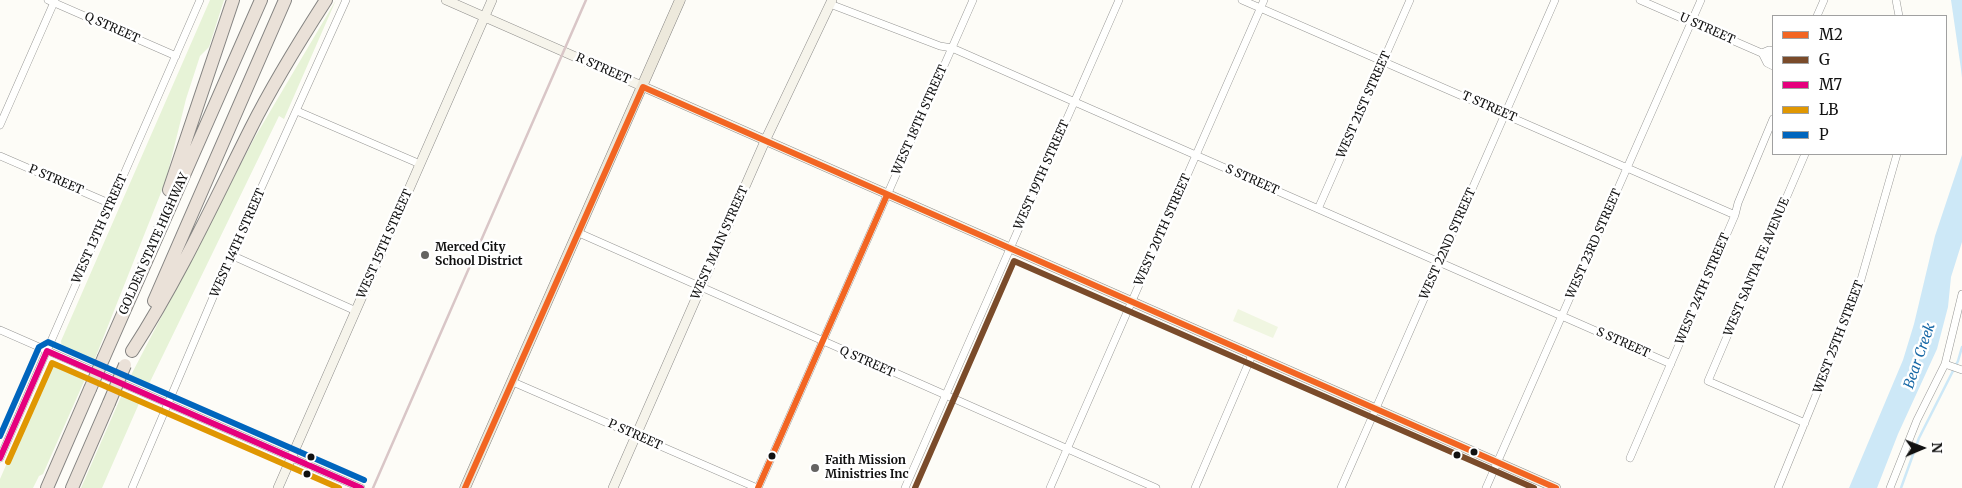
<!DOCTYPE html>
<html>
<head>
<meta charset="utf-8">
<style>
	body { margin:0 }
	#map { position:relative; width:1962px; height:488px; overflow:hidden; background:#fdfcf7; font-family:Merriweather,serif }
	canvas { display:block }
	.legend { position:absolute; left:1772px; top:15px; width:175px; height:140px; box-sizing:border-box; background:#fff; border:1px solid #a0a0a0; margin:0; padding:6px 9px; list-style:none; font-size:15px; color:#111 }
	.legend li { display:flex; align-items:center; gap:10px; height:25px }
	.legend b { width:25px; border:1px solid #a0a0a0 }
	.north { position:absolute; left:1897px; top:423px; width:50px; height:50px; -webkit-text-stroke:4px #fff; paint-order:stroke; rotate:89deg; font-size:14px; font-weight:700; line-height:20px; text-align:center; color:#111 }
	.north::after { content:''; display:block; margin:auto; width:18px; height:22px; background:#111; clip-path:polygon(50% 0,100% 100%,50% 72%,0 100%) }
</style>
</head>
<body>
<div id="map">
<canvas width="1962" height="488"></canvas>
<ul class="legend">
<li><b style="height:6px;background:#f26522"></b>M2</li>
<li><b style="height:6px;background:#7a4b2a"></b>G</li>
<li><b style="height:6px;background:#e5007d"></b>M7</li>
<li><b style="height:6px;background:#e09702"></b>LB</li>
<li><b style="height:6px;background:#0065bd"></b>P</li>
</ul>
<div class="north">N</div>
</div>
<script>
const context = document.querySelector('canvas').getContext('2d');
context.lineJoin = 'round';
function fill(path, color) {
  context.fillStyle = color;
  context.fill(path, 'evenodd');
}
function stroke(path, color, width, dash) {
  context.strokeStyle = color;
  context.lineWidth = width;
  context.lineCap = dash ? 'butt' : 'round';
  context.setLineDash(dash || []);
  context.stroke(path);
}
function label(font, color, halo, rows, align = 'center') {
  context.font = font + ' Merriweather,serif';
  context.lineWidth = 5;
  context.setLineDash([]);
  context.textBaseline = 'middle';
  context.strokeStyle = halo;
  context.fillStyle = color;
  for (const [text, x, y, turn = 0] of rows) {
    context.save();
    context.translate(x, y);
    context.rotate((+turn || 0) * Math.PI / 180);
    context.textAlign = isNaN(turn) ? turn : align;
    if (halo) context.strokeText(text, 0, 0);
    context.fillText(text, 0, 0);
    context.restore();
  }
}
fill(new Path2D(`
	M210,0h14l-15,47 -9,9 -14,43 -20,81 -72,181 -32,-13 -1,-7z
	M336,0l-52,119 -5,-3 -131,270 -18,-9 125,-240z
	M57,362l29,15 -43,97 -4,2 -6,12h-33v-9l50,-115z
	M123,392l18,7 -39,89h-21z`), '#e7f3d7');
fill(new Path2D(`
	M1238,309l40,18 -5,11 -40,-17z`), '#f0f6e1');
fill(new Path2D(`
	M1951,0h11v78l-1,-9z
	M1962,155v87l-11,35 -3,30 -11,42 -39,85 -21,54h-28l54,-128 11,-36 21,-88z`), '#cde8f7');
stroke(new Path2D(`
	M1901,488l18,-50 39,-77 4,-14`), '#cde8f7', 2.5);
const street = new Path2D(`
	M48,0l128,56
	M1242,0l493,215
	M1640,0l133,58
	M1896,0l3,16
	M830,4l110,42 12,2 719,316
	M1817,16l7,-16
	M1773,51l-4,-1 -7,3 5,10 6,3
	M297,111l123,53
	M0,125l55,-125
	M0,156l111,48
	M1318,209l92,-209
	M579,233l577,255
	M231,255l125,56
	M0,330l361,158
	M1945,364l17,6
	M513,382l244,106
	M1805,423l-97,-42 97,-227
	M0,458l200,-458
	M1630,458l105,-243 3,-12 35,-84
	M132,488l99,-233 115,-255
	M758,488l215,-488
	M905,488l214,-488
	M1050,488l214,-488
	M1195,488l57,-133
	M1341,488l214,-488
	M1486,488l215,-488
	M1778,488l78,-191 41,-143
	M1890,488l27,-68 28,-56 17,-70`);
const secondary = new Path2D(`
	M446,0l1110,488
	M278,488l214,-488
	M613,488l152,-347 67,-141`);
const primary = new Path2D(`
	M465,488l215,-488`);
const highway = new Path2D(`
	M169,190l64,-190
	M154,301l131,-301
	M132,351c46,-71 81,-147 119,-223 22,-44 48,-86 75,-128
	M104,357l157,-357
	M47,488l43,-99
	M72,488l37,-85`);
stroke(street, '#979795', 8);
stroke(secondary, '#8e8d8b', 10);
stroke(primary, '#858482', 11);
stroke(highway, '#858482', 14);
stroke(street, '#fffffe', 7);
stroke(secondary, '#f6f4eb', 9);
stroke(primary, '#ede9dc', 10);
stroke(highway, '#eae1d8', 12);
stroke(new Path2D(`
	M373,488l213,-488`), '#d9c6c7', 2.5);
const highwayBridge = new Path2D(`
	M90,389l14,-32
	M109,403l16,-38`);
stroke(highwayBridge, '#858482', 14, []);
stroke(highwayBridge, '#eae1d8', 12);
stroke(new Path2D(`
	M465,488l178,-401 913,401
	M758,488l129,-293`), '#f26522', 6);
stroke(new Path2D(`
	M915,488l99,-227 520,227`), '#7a4b2a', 6);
stroke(new Path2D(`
	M0,458l47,-107 314,137`), '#e5007d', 6);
stroke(new Path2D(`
	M8,462l44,-99 287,125`), '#e09702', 6);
stroke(new Path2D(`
	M0,436l39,-89 9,-5 316,138`), '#0065bd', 6);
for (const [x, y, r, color] of [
	[425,255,5,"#646362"],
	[1474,452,4.5,"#111"],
	[1457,455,4.5,"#111"],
	[772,456,4.5,"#111"],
	[311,457,4.5,"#111"],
	[815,468,5,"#646362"],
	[307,474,4.5,"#111"]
]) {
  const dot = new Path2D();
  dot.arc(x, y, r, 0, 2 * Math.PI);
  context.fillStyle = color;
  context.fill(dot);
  stroke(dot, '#fff', 2);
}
label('12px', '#111', '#fff', [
	["Q STREET",112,28,24],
	["U STREET",1707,29,24],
	["R STREET",603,69,24],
	["WEST 21ST STREET",1364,105,-66],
	["T STREET",1489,107,24],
	["WEST 18TH STREET",920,120,-66],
	["WEST 19TH STREET",1042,175,-66],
	["P STREET",56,180,23],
	["S STREET",1252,180,24],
	["WEST 13TH STREET",100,229,-66],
	["WEST 20TH STREET",1163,230,-66],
	["WEST 14TH STREET",238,243,-66],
	["WEST MAIN STREET",720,243,-66],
	["GOLDEN STATE HIGHWAY",154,244,-66],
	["WEST 15TH STREET",385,244,-66],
	["WEST 22ND STREET",1448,244,-66],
	["WEST 23RD STREET",1594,244,-66],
	["WEST SANTA FE AVENUE",1757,267,-67],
	["WEST 24TH STREET",1703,289,-67],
	["WEST 25TH STREET",1839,337,-69],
	["S STREET",1623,343,24],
	["Q STREET",867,362,24],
	["P STREET",635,435,24]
]);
label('bold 12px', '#111', '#fff', [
	["Merced City",435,248],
	["School District",435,262],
	["Faith Mission",825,461],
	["Ministries Inc",825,475]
], 'left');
label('italic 14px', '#1768a6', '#fff', [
	["Bear Creek",1920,356,-71]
]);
</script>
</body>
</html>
